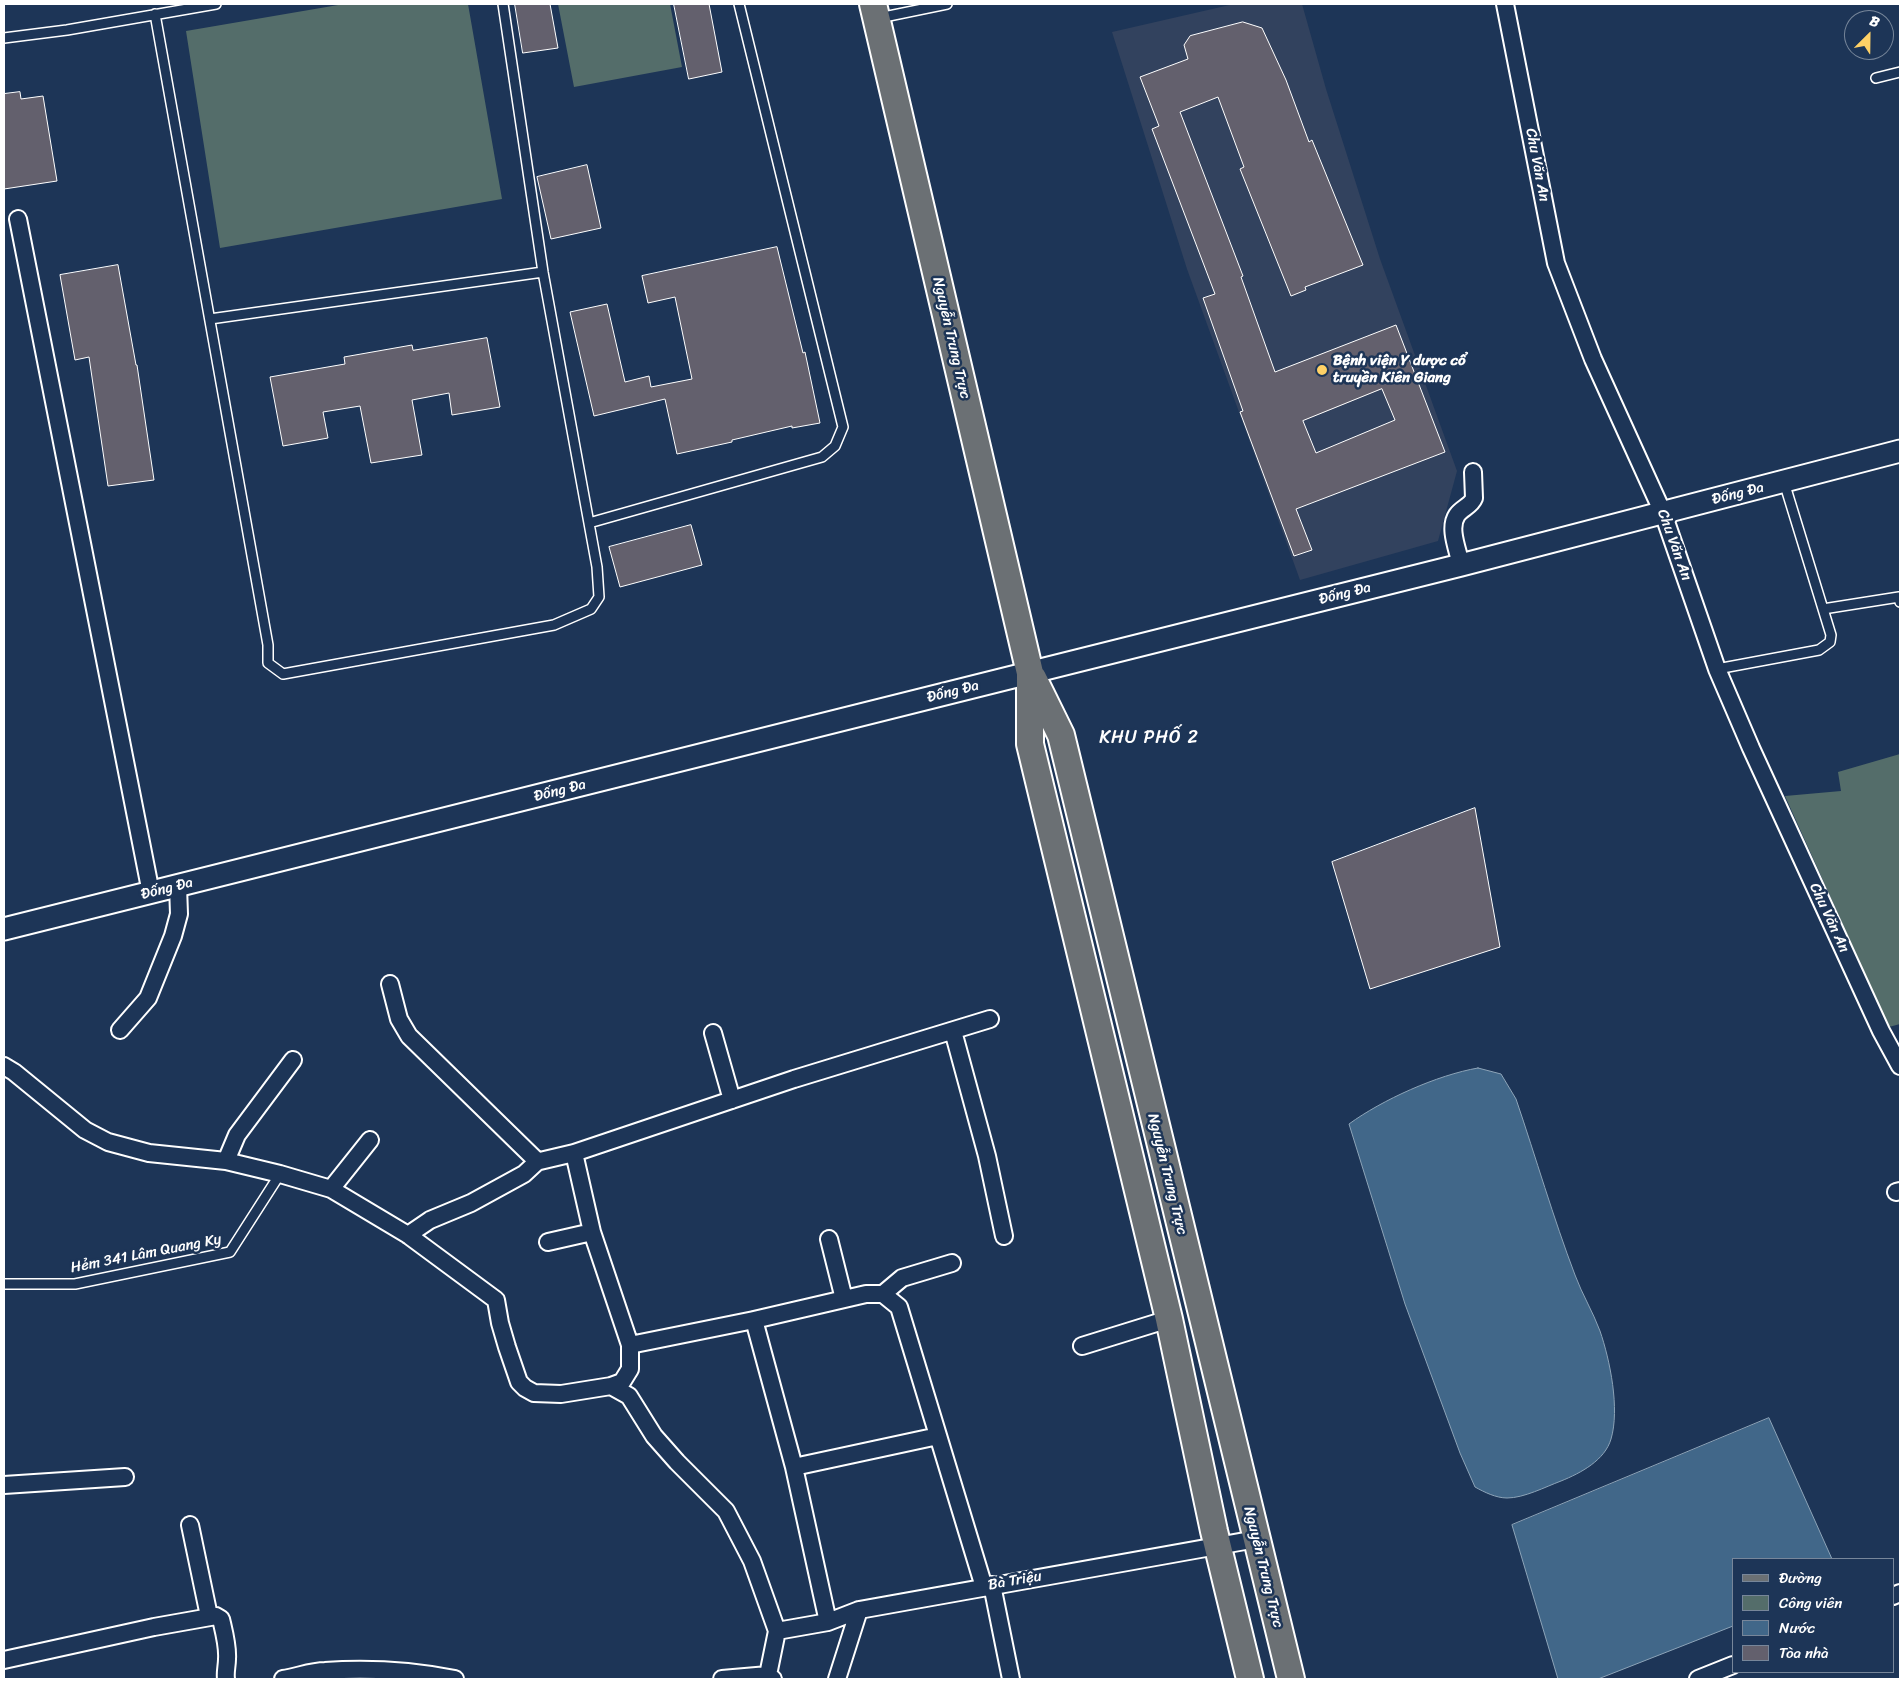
<!DOCTYPE html>
<html>
<head>
<meta charset="utf-8">
<style>
	body { margin:0 }
	#map { position:relative; width:1904px; height:1683px; overflow:hidden; background:#1d3557; font-family:Sriracha,sans-serif }
	canvas { display:block }
	.frame { position:absolute; inset:0; border:5px solid #fff; pointer-events:none }
	.legend { position:absolute; left:1732px; top:1558px; width:162px; height:115px; box-sizing:border-box; background:#1d3557; border:1px solid #77869a; margin:0; padding:6px 9px; list-style:none; font-size:15px; color:#fff }
	.legend li { display:flex; align-items:center; gap:10px; height:25px }
	.legend b { width:25px; border:1px solid #77869a }
	.north { position:absolute; left:1844px; top:10px; width:50px; height:50px; box-sizing:border-box; background:#1d3557; border:1px solid #77869a; border-radius:50%; rotate:23deg; font-size:14px; font-weight:700; line-height:20px; text-align:center; color:#fff }
	.north::after { content:''; display:block; margin:auto; width:18px; height:22px; background:#ffd166; clip-path:polygon(50% 0,100% 100%,50% 72%,0 100%) }
</style>
</head>
<body>
<div id="map">
<canvas width="1904" height="1683"></canvas>
<div class="frame"></div>
<ul class="legend">
<li><b style="height:6px;background:#6b7074"></b>Đường</li>
<li><b style="height:14px;background:#546d6a"></b>Công viên</li>
<li><b style="height:14px;background:#416789"></b>Nước</li>
<li><b style="height:14px;background:#63606d"></b>Tòa nhà</li>
</ul>
<div class="north">B</div>
</div>
<script>
const context = document.querySelector('canvas').getContext('2d');
context.lineJoin = 'round';
function fill(path, color) {
  context.fillStyle = color;
  context.fill(path, 'evenodd');
}
function stroke(path, color, width, dash) {
  context.strokeStyle = color;
  context.lineWidth = width;
  context.lineCap = dash ? 'butt' : 'round';
  context.setLineDash(dash || []);
  context.stroke(path);
}
function label(font, color, halo, rows, align = 'center') {
  context.font = font + ' Sriracha,sans-serif';
  context.lineWidth = 5;
  context.setLineDash([]);
  context.textBaseline = 'middle';
  context.strokeStyle = halo;
  context.fillStyle = color;
  for (const [text, x, y, turn = 0] of rows) {
    context.save();
    context.translate(x, y);
    context.rotate((+turn || 0) * Math.PI / 180);
    context.textAlign = isNaN(turn) ? turn : align;
    if (halo) context.strokeText(text, 0, 0);
    context.fillText(text, 0, 0);
    context.restore();
  }
}
fill(new Path2D(`
	M1234,4h68l24,85 54,170 77,212 -19,70 -138,39 -113,-311 -75,-237z`), '#32425e');
fill(new Path2D(`
	M344,4h124l34,195 -282,49 -34,-217z
	M558,4h112l12,63 -108,20z
	M1900,754v270l-11,3 -104,-231 56,-5 -3,-19z`), '#546d6a');
const water = new Path2D(`
	M1478,1068l23,6 15,25c20,59 37,118 59,176 7,19 18,37 25,56 10,29 20,78 11,108 -6,21 -30,34 -50,42 -16,6 -37,17 -54,17 -11,0 -23,-6 -32,-11l-15,-34 -55,-149 -56,-180c33,-24 88,-49 129,-56z
	M1769,1418l63,141h-99v67l-135,53h-40l-46,-154z`);
fill(water, '#416789');
stroke(water, '#8da4b8', 1);
const building = new Path2D(`
	M515,4h35l8,44 -35,5z
	M674,4h35l13,68 -33,7z
	M1243,22l19,6 24,52 23,62 3,-2 51,125 -58,22 1,3 -15,6 -51,-127 4,-2 -26,-70 -38,15 63,164 -2,1 34,95 121,-47 49,127 -149,57 16,41 -18,6 -54,-144 3,-1 -40,-113 12,-4 -63,-165 7,-3 -19,-49 48,-18 -4,-14 6,-9zM1382,389l13,31 -79,33 -13,-32z
	M20,92l1,7 22,-3 14,85 -53,8v-95z
	M587,165l14,63 -50,11 -14,-62z
	M777,247l26,106 2,-1 15,71 -28,5v-2l-60,14v2l-55,12 -12,-55 -71,17 -24,-104 37,-8 18,78 24,-6 2,11 41,-8 -17,-82 -27,6 -6,-27z
	M118,265l18,100h1l17,115 -46,6 -19,-129 -14,3 -15,-85z
	M487,338l13,69 -48,8 -3,-22 -37,7 10,55 -51,8 -11,-57 -37,6 5,26 -45,8 -13,-69 75,-13 -1,-7 68,-12 1,5z
	M691,525l11,40 -82,22 -11,-40z
	M1475,808l25,139 -130,42 -38,-127z`);
fill(building, '#63606d');
stroke(building, '#fff', 1);
const service = new Path2D(`
	M155,14l113,631v18l15,11 271,-49 37,-16 8,-12 -2,-30 -54,-295 -40,-268
	M879,18l68,-14
	M4,38l63,-8 149,-26
	M1876,78l24,-6
	M210,319l333,-47
	M589,523l233,-66 13,-11 8,-19 -104,-423
	M1823,609l76,-12 1,5
	M1717,669l102,-19 11,-8 1,-7 -47,-153
	M4,1284h71l155,-32 50,-78`);
const minor = new Path2D(`
	M1505,4l51,259 37,96 70,154 54,156 34,79 130,283 19,35
	M18,219l133,674
	M1461,565c-3,-15 -13,-37 -4,-50 5,-7 14,-9 17,-17l-1,-26
	M390,984l9,35 10,17 127,124 4,1 34,-8 220,-74 196,-60
	M120,1030l28,-32 25,-62 6,-22 -1,-28
	M953,1031l34,125 17,80
	M713,1033l19,67
	M4,1066l10,6 71,58 23,12 41,11 77,8 54,13 51,15 77,46 88,65 4,23 7,24 12,35 6,6 9,5 27,1 50,-8 18,10 25,40 23,26 49,49 26,50 25,70 -9,44 5,4
	M574,1153l18,79 38,113v24l-8,13 -11,4
	M226,1161l11,-26 56,-75
	M331,1189l39,-49
	M1896,1192l4,-1
	M408,1235l22,-15 41,-17 53,-29 14,-13
	M829,1239l15,60
	M548,1242l44,-10
	M883,1294l19,-16 50,-15
	M754,1320l40,147 34,155
	M630,1345l124,-25 112,-26h17l16,13 85,280
	M1082,1346l87,-27
	M794,1467l144,-31
	M4,1485l121,-8
	M190,1525l19,91
	M992,1585l19,94
	M1893,1596l7,-3
	M777,1631l51,-9 31,-12 397,-71
	M4,1660l150,-33 62,-11 5,3c3,13 7,27 6,40 0,7 -2,13 -1,20
	M283,1679c14,-2 28,-8 42,-8 42,-3 89,0 130,8
	M722,1679l46,-4
	M837,1679l22,-69
	M1698,1679l35,-14`);
const tertiary = new Path2D(`
	M4,929l1457,-364 439,-114`);
const primary = new Path2D(`
	M873,4l157,669v71l139,575 45,212 36,148
	M1033,678l28,57 230,944`);
stroke(service, '#fff', 12);
stroke(minor, '#fff', 20);
stroke(tertiary, '#fff', 25);
stroke(primary, '#fff', 30);
stroke(service, '#1d3557', 9);
stroke(minor, '#1d3557', 16);
stroke(tertiary, '#1d3557', 21);
stroke(primary, '#6b7074', 26);
for (const [x, y, r, color] of [
	[1322,370,6,"#ffd166"]
]) {
  const dot = new Path2D();
  dot.arc(x, y, r, 0, 2 * Math.PI);
  context.fillStyle = color;
  context.fill(dot);
  stroke(dot, '#1d3557', 2);
}
label('15px', '#fff', '#1d3557', [
	["Chu Văn An",1537,165,79],
	["Nguyễn Trung Trực",951,338,77],
	["Đống Đa",1738,494,-14],
	["Chu Văn An",1674,545,70],
	["Đống Đa",1345,594,-14],
	["Đống Đa",953,692,-14],
	["Đống Đa",560,791,-14],
	["Đống Đa",167,889,-14],
	["Chu Văn An",1829,918,65],
	["Nguyễn Trung Trực",1167,1174,76],
	["Hẻm 341 Lâm Quang Ky",146,1254,-11],
	["Nguyễn Trung Trực",1263,1567,76],
	["Bà Triệu",1015,1581,-10]
]);
label('bold 15px', '#fff', '#1d3557', [
	["Bệnh viện Y dược cổ",1333,361],
	["truyền Kiên Giang",1333,378]
], 'left');
context.letterSpacing = '1px';
label('18px', '#fff', '#1d3557', [
	["KHU PHỐ 2",1149,738]
]);
context.letterSpacing = '0px';
</script>
</body>
</html>
